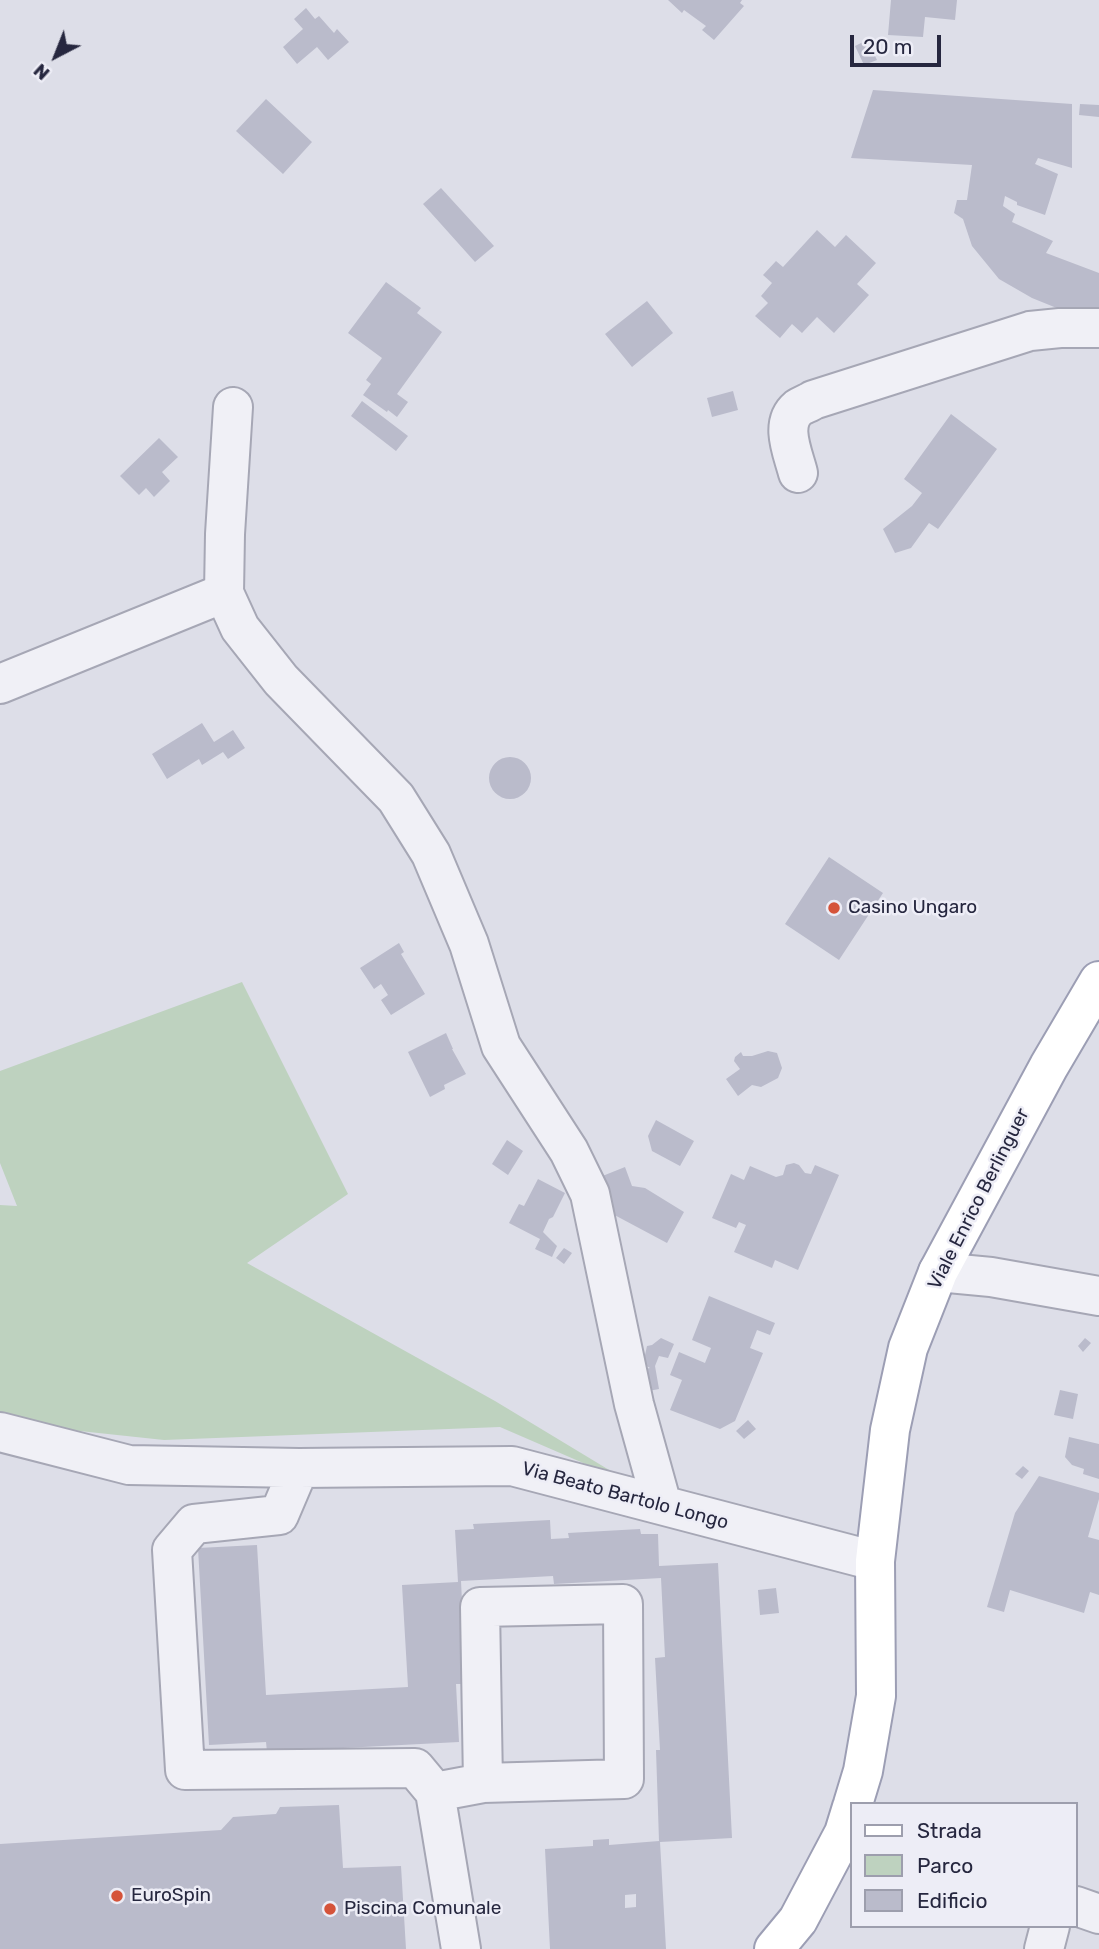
<!DOCTYPE html>
<html>
<head>
<meta charset="utf-8">
<style>
	body { margin:0 }
	#map { position:relative; width:1099px; height:1949px; overflow:hidden; background:#dddee8; font-family:Rubik,sans-serif }
	canvas { display:block }
	.legend { position:absolute; left:850px; top:1802px; width:228px; height:126px; box-sizing:border-box; background:#ededf6; border:2px solid #9d9ead; margin:0; padding:9px 12px; list-style:none; font-size:21px; color:#26273f }
	.legend li { display:flex; align-items:center; gap:14px; height:35px }
	.legend b { width:35px; border:2px solid #9d9ead }
	.north { position:absolute; left:21px; top:21px; width:70px; height:70px; -webkit-text-stroke:5px #ededf6; paint-order:stroke; rotate:222deg; font-size:19px; font-weight:700; line-height:28px; text-align:center; color:#26273f }
	.north::after { content:''; display:block; margin:auto; width:24px; height:32px; background:#26273f; clip-path:polygon(50% 0,100% 100%,50% 72%,0 100%) }
	.scale { position:absolute; left:850px; top:35px; width:91px; height:32px; box-sizing:border-box; border:4px solid #26273f; border-top:0; padding-left:9px; font-size:21px; line-height:24px; white-space:nowrap; color:#26273f; -webkit-text-stroke:5px #ededf6; paint-order:stroke }
</style>
</head>
<body>
<div id="map">
<canvas width="1099" height="1949"></canvas>
<ul class="legend">
<li><b style="height:9px;background:#fff"></b>Strada</li>
<li><b style="height:19px;background:#bed2bf"></b>Parco</li>
<li><b style="height:19px;background:#babbcb"></b>Edificio</li>
</ul>
<div class="north">N</div>
<div class="scale">20 m</div>
</div>
<script>
const context = document.querySelector('canvas').getContext('2d');
context.lineJoin = 'round';
function fill(path, color) {
  context.fillStyle = color;
  context.fill(path, 'evenodd');
}
function stroke(path, color, width, dash) {
  context.strokeStyle = color;
  context.lineWidth = width;
  context.lineCap = dash ? 'butt' : 'round';
  context.setLineDash(dash || []);
  context.stroke(path);
}
function label(font, color, halo, rows, align = 'center') {
  context.font = font + ' Rubik,sans-serif';
  context.lineWidth = 5;
  context.setLineDash([]);
  context.textBaseline = 'middle';
  context.strokeStyle = halo;
  context.fillStyle = color;
  for (const [text, x, y, turn = 0] of rows) {
    context.save();
    context.translate(x, y);
    context.rotate((+turn || 0) * Math.PI / 180);
    context.textAlign = isNaN(turn) ? turn : align;
    if (halo) context.strokeText(text, 0, 0);
    context.fillText(text, 0, 0);
    context.restore();
  }
}
fill(new Path2D(`
	M242,982l106,212 -101,69 248,138 139,84 -134,-58 -336,13 -103,-11 -61,-17v-207l17,1 -17,-43v-92z`), '#bed2bf');
fill(new Path2D(`
	M668,0h74l-2,3 4,3 -30,34 -12,-10 4,-4 -22,-16 -2,3z
	M891,0h66l-2,20 -30,-3 -2,20 -35,-2z
	M306,8l9,11 4,-3 15,17 3,-4 12,13 -21,18 -11,-13 -20,17 -14,-17 20,-18 -9,-10z
	M867,40l10,20 -13,5 -9,-19z
	M873,90l199,14v64l-34,-10 -3,6 23,10 -13,41 -28,-10v-3l-12,-6 -2,10 12,8 -3,8 41,19 -7,12 53,20v43l-25,-1 -42,-17 -33,-19 -27,-33 -9,-27 -9,-6 3,-13h10l5,-35 -121,-7z
	M266,99l46,43 -29,32 -47,-43z
	M1080,104l19,1v12l-20,-2z
	M441,188l53,58 -19,16 -52,-58z
	M817,230l18,17 11,-12 30,28 -19,21 12,11 -35,38 -17,-16 -15,16 -10,-9 -12,14 -25,-22 13,-13 -7,-7 11,-13 -9,-8 13,-14 7,6z
	M386,282l35,26 -4,5 25,19 -45,62 11,8 -11,15 -9,-7 -1,2 -24,-17 8,-11 -5,-4 16,-22 -34,-25z
	M647,301l26,32 -41,34 -27,-33z
	M733,391l5,19 -26,7 -5,-19z
	M362,401l46,35 -12,15 -45,-35z
	M951,414l46,35 -59,80 -9,-6 -18,25 -16,5 -12,-24 29,-23 10,-13 -18,-14z
	M159,438l19,19 -16,15 8,9 -16,16 -8,-9 -7,7 -19,-19z
	M202,723l12,19 19,-12 12,18 -17,11 -5,-7 -21,13 -3,-6 -32,20 -15,-25z
	M489 778a21 21 0 1 1 42 0a21 21 0 1 1-42 0Z
	M829,857l54,36 -44,67 -54,-36z
	M399,943l5,9 -3,2 24,40 -34,21 -10,-15 7,-5 -7,-11 -7,5 -14,-21z
	M446,1033l7,16h-1l14,25 -22,11 1,4 -15,8 -22,-45z
	M768,1051l9,2 5,15 -4,10 -17,9 -9,-2 -14,11 -12,-17 14,-10 -6,-8 1,-4 6,-5 2,4h9z
	M656,1120l38,21 -14,25 -28,-15 -4,-15z
	M507,1140l16,11 -15,24 -16,-11z
	M794,1163l5,2 6,8 6,1 4,-9 24,10 -41,95 -23,-10 -3,8 -38,-16 12,-27 -7,-3 -3,6 -24,-10 19,-44 13,6 6,-14 26,11 7,-2 3,-10z
	M625,1167l7,19 13,2 39,24 -17,31 -60,-32 -12,-32z
	M538,1179l27,14 -12,24 -4,2 -6,13 14,14 -5,11 -17,-8 5,-10 -31,-16 10,-19 5,2z
	M564,1248l8,5 -8,11 -8,-6z
	M709,1296l66,27 -5,12 -13,-5 -7,18 13,5 -28,68 -15,8 -50,-19 12,-30 -12,-5 9,-23 26,11 6,-15 -19,-8z
	M661,1338l13,6 -6,14 -9,-2 -4,10 4,23 -16,3 -4,-22 11,-2 -7,-4 4,-18 5,-1z
	M1085,1338l6,5 -8,9 -5,-6z
	M1060,1390l18,4 -5,25 -19,-4z
	M748,1420l8,9 -12,10 -8,-8z
	M1069,1437l30,7v35l-16,-5 1,-5 -12,-4 -7,-8z
	M1023,1466l6,5 -7,8 -7,-5z
	M1039,1476l60,17v6l-11,38 11,3v55l-9,-3 -6,21 -74,-23 -6,22 -17,-5 28,-94z
	M550,1520l1,19 18,-1 -1,-5 72,-4 1,5h17l1,32 59,-3 14,275 -72,4 6,107h-116l-5,-100 48,-3v-6l16,-1v6l50,-4 -3,-91h4l-5,-92 10,-1 -4,-79 -107,6 -1,-8 -92,5 5,103h-10l3,58 -192,10 -1,-10 -57,3 -11,-197 59,-3 9,150 142,-8 -6,-102 56,-3 -3,-52 19,-1 -1,-5zM636,1894v13l-11,1v-13z
	M776,1588l3,25 -19,2 -2,-25z
	M339,1805l4,63 58,-2 5,83h-406v-105l221,-14 12,-13 43,-3 4,-7z`), '#babbcb');
const minor = new Path2D(`
	M233,407l-8,127 -1,59 16,35 41,52 115,118 35,56 38,90 32,102 68,105 21,43 44,210 28,101
	M798,473c-5,-20 -19,-49 0,-65 4,-3 11,-5 15,-8l217,-69 30,-3h39
	M0,684l224,-91
	M938,1272l53,5 108,19
	M0,1432l129,33 170,3
	M435,1792l48,-9 141,-4 -1,-175 -143,3 3,176
	M1076,1906l23,8
	M461,1949l-26,-157 -20,-24 -230,2 -13,-220 22,-26 85,-9 20,-47 213,-2 363,95
	M1044,1949l6,-23`);
const major = new Path2D(`
	M853,1804l10,-33 13,-75 -1,-135 15,-131 18,-82 30,-76 111,-206 50,-85
	M774,1949l24,-29 46,-87 8,-26`);
stroke(minor, '#a6a7b5', 42);
stroke(major, '#9c9eb4', 42);
stroke(minor, '#f0f0f6', 38);
stroke(major, '#fff', 38);
for (const [x, y, r, color] of [
	[834,908,7,"#d5533a"],
	[117,1896,7,"#d5533a"],
	[330,1909,7,"#d5533a"]
]) {
  const dot = new Path2D();
  dot.arc(x, y, r, 0, 2 * Math.PI);
  context.fillStyle = color;
  context.fill(dot);
  stroke(dot, '#ededf6', 2.5);
}
label('19px', '#26273f', '#ededf6', [
	["Casino Ungaro",848,908],
	["EuroSpin",131,1896],
	["Piscina Comunale",344,1909]
], 'left');
label('19px', '#26273f', '#ededf6', [
	["Viale Enrico Berlinguer",979,1199,-63],
	["Via Beato Bartolo Longo",625,1496,15]
]);
</script>
</body>
</html>
